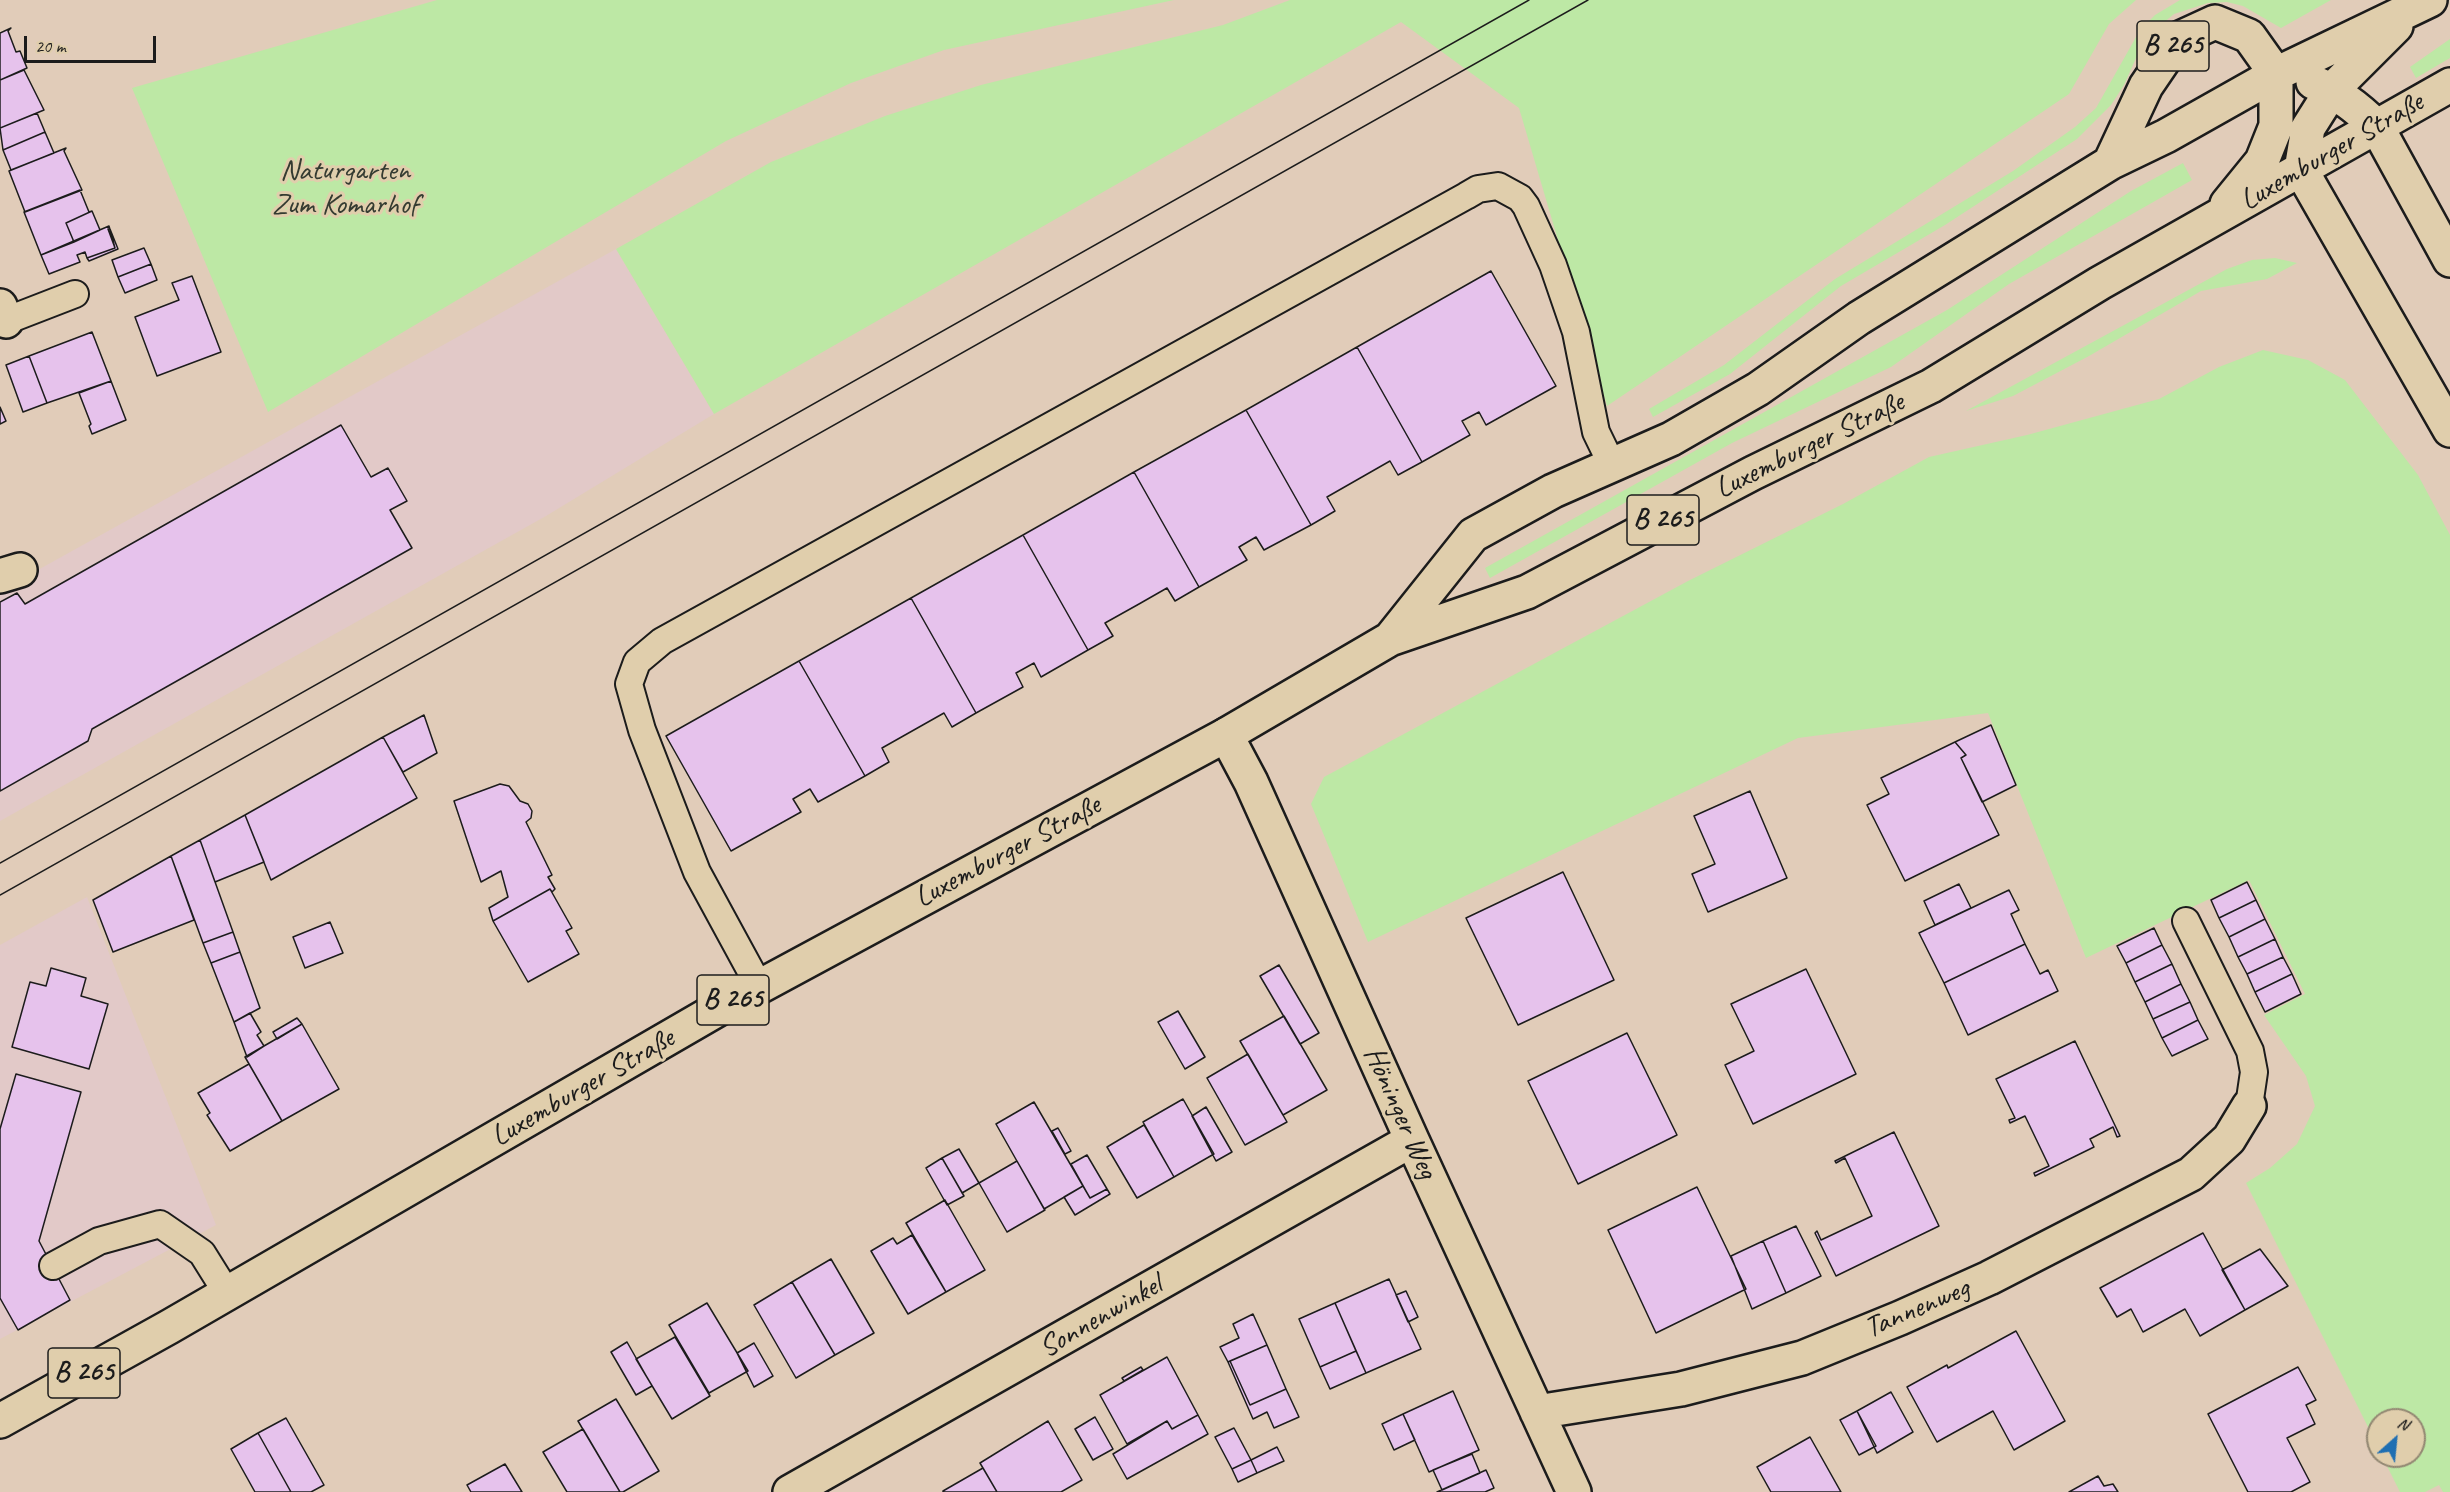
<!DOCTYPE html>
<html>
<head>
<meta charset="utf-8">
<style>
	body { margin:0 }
	#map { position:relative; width:2450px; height:1492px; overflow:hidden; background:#e1ccb9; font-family:Caveat,sans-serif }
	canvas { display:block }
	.north { position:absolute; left:2366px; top:1408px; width:60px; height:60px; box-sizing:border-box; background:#e0ceac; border:2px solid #928772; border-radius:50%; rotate:27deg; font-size:16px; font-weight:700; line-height:24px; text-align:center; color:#1c1c1c }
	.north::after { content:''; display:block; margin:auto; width:21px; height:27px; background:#1f6fb2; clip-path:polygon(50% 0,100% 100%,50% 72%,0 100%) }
	.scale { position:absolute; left:24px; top:36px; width:132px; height:27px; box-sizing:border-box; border:3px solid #1c1c1c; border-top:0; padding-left:8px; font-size:18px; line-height:21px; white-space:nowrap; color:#1c1c1c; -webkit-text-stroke:4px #e0ceac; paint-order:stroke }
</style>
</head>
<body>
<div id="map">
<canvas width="2450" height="1492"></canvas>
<div class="north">N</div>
<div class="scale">20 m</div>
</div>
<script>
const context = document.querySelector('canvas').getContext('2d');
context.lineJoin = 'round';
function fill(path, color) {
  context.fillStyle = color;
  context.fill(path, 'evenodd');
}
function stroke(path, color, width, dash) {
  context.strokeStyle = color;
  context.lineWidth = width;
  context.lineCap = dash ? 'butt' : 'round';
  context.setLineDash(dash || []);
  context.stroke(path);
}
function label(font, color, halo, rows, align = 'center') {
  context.font = font + ' Caveat,sans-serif';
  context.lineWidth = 6;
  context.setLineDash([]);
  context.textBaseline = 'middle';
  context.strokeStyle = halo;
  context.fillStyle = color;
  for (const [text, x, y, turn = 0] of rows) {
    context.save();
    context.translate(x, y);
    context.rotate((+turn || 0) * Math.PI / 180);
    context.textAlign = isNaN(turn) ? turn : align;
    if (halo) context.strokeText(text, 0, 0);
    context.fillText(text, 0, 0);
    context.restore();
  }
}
fill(new Path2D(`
	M616,249l98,165 -168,102 -546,305v-230z
	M87,897l129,328 -216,114v-394z`), '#e2c9c8');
fill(new Path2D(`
	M437,0h737l-230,50 -93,33 -125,58 -458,271 -136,-324z
	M1290,0h846l-27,24 -40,70 -462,312 -88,-298 -118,-86 -687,392 -98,-165 155,-87 114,-46 96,-31 242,-60z
	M2180,0h151l-50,28 -38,-22 -16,-4 -19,1 -34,11 -29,24 -21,47 -13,20 -34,34 -132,86 -104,61 -111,88 -77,43 -4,-8 75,-44 111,-86 178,-108 62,-44 21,-19 44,-78 15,-15z
	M2450,39v19l-34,20 -6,-11z
	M2183,163l9,17 -183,104 -118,83 -159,76 -242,135 -5,-10 462,-258 184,-119z
	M2275,258l22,5 -30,16 -66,12 -112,65 -76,40 -47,15 261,-142 25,-9z
	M2263,350l45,10 37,20 73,95 32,60v957h-7l-4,-7 -14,7h-25l-18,-36h32v-36h-36v27l-132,-264 24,-15 27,-24 18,-38 -9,-30 -42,-61 41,-21 -56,-114 -163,78 -98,-245 -190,25 -430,204 -57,-138 13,-27 364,-196 155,-77 86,-47 98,-22 132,-36 60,-32z`), '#bde8a5');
const building = new Path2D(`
	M11,28l-3,3 8,21 4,-1 7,17 -27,12v-47z
	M24,70l20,40 -44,18v-48z
	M37,113l8,19 -42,18 -3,-22z
	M45,132l9,21 -43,17 -8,-20z
	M66,148l-2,3 18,39 -57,22 -16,-41z
	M80,190l9,22 3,-1 -26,12 8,19 -33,13 -17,-43z
	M92,211l8,19 -26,12 -8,-19z
	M109,226l6,22 -28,10 -2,-6 -8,3 3,7 -31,12 -8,-19z
	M108,229h2l8,20 -29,12 -2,-3 28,-10z
	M144,248l7,16 -33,13 -6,-17z
	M151,264l6,16 -32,13 -7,-16z
	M1491,271l65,115 -70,39 -7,-13 -17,9 8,14 -48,27 -65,-115z
	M192,276l29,76 -64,24 -22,-59 44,-17 -7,-17z
	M92,332l19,49 -64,22 -18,-47z
	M1357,347l65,115 -24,13 -8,-14 -63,36 8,14 -24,14 -65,-115z
	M29,356l18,47 -24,9 -17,-47z
	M111,381l15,39 -34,14 -3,-8 2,-2 -12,-31z
	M0,407l6,14 -6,3z
	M1246,410l65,115 -47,25 -8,-13 -17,10 8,13 -48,27 -65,-115z
	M341,425l30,52 17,-9 19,33 -17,9 22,38 -320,181 -4,12 -88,50v-189l17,-9 8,11z
	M1134,472l65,115 -24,14 -8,-13 -28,16 -34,19 8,13 -25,14 -65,-115z
	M1023,535l65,115 -47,27 -7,-14 -18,10 7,14 -47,26 -65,-115z
	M911,598l65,115 -24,14 -8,-14 -62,35 7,14 -24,14 -66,-115z
	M799,661l66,115 -47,26 -8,-13 -17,10 8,13 -70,39 -65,-115z
	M424,715l13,38 -34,19 -20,-35z
	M1991,725l25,60 -34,17 -21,-44 5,-3 -11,-13z
	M383,737l34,61 -146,82 -26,-65z
	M1955,742l11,13 -5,3 38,77 -94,46 -38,-76 22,-11 -8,-16z
	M500,784l9,2 11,15 8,3 4,7 -1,7 -5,4 26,53 -4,2 7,12 -3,3 -2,-3 -57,32 -4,-13 19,-11 -7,-26 -20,11 -27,-81z
	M1750,791l37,87 -79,34 -16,-38 23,-10 -21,-48z
	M245,815l19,47 -49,20 -15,-42z
	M200,840l33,92 -30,11 -32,-87z
	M171,856l23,64 -81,32 -20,-52z
	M1563,872l51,108 -96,45 -52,-107z
	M2247,882l9,18 -37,18 -8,-18z
	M1959,884l12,24 -36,17 -11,-24z
	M550,889l22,39 -6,3 13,23 -51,28 -35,-61z
	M2009,890l10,20 -8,4 14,30 -81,39 -25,-50z
	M2256,900l9,19 -36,18 -10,-19z
	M2265,919l10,20 -37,18 -9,-20z
	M330,922l13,31 -38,15 -12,-31z
	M2154,928l8,17 -36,18 -9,-17z
	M233,932l7,20 -29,11 -8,-20z
	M2275,939l8,18 -36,17 -9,-17z
	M2025,944l15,30 8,-4 10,21 -90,44 -24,-52z
	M2162,945l10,19 -37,18 -9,-19z
	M240,952l20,56 -26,14 -23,-59z
	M2283,957l9,17 -37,18 -8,-18z
	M2172,964l9,20 -36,18 -10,-20z
	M1279,965l40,68 -19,11 -40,-68z
	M51,968l35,10 -5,18 27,8 -19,65 -77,-22 18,-65 16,4z
	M1806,969l50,105 -103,50 -28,-59 29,-14 -23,-47z
	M2292,974l9,20 -36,18 -10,-20z
	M2181,984l9,18 -37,17 -8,-17z
	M2190,1002l8,18 -36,18 -9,-19z
	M1178,1011l27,46 -20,12 -27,-47z
	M250,1013l11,19 -4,3 7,11 -17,11 -13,-35z
	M1284,1016l43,74 -44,25 -43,-74z
	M297,1018l5,6 -25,15 -4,-7z
	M2198,1020l10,19 -36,17 -10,-18z
	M302,1024l37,65 -57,32 -37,-64z
	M1627,1033l50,102 -99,49 -50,-103z
	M2075,1041l45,95 -3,1 -4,-10 -23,12 4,8 -59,29 -1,-3 15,-7 -24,-50 -15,7 -1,-3 6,-2 -19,-39z
	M1248,1054l39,68 -42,23 -38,-67z
	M249,1064l33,57 -52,30 -23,-36 3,-2 -12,-20z
	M16,1074l65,18 -42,149 31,59 -52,30 -18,-32v-169z
	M1183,1099l31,55 -40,23 -31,-55z
	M1034,1102l49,84 -39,23 -48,-85z
	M1206,1107l26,45 -16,9 -24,-45z
	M1144,1125l30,52 -37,21 -30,-51z
	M1058,1128l13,23 -6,3 -13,-23z
	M1894,1132l45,94 -103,50 -21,-43 2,-2 4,9 51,-24 -27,-58 -9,5 -1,-2z
	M959,1149l20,34 -17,10 -20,-35z
	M1087,1155l20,34 -17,9 -19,-34z
	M942,1158l22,38 -17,9 -21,-37z
	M1017,1161l28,49 -38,22 -28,-49z
	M1083,1186l7,12 17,-9 3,5 -35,21 -11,-18z
	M1697,1187l49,102 -90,44 -48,-103z
	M945,1200l40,70 -39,22 -40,-69z
	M1796,1226l25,50 -35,17 -23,-52z
	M2203,1233l42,77 -45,26 -15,-27 -42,23 -12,-23 -14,8 -17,-29z
	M912,1235l34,57 -38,22 -37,-63 22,-13 4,6z
	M1763,1241l23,52 -34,16 -21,-53z
	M2260,1249l28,37 -43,24 -23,-40z
	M831,1259l43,74 -39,22 -43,-73z
	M1389,1279l32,70 -55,24 -31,-70z
	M792,1282l43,73 -39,23 -42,-73z
	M1406,1291l12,26 -10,5 -12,-27z
	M707,1303l41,68 -39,22 -40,-68z
	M1335,1303l21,48 -36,16 -21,-48z
	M1253,1314l14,31 -39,17 -8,-15 19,-9 -6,-14z
	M2016,1331l49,90 -51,29 -21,-39 -56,31 -30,-55 40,-22 1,3z
	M675,1337l35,59 -38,23 -36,-60z
	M627,1342l25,44 -16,9 -25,-43z
	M754,1343l19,33 -19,11 -17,-34z
	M1267,1345l19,44 -36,16 -20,-44z
	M1356,1351l10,22 -36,16 -10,-22z
	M1167,1357l31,58 -26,14 -5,-8 -40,23 -27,-49z
	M1230,1361l20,44 36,-16 13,28 -25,11 -7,-16 -14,7 -25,-57z
	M1141,1367l2,3 -19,11 -2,-3z
	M2298,1367l18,33 -10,5 9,19 -28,14 23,44 -19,10h-43l-40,-78z
	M1453,1391l26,59 -50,22 -26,-58z
	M1891,1392l22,40 -36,21 -20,-42z
	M616,1399l43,72 -36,21h-3l-42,-71z
	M1857,1411l19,35 -17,9 -19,-35z
	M1403,1414l12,26 -21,10 -12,-26z
	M1198,1415l10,19 -81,45 -14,-25 54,-33 5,8z
	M1095,1417l18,32 -20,11 -18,-31z
	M286,1418l38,67 -13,7h-20l-33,-59z
	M1048,1421l34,59 -21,12h-64l-17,-29z
	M1234,1428l17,32 -19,9 -17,-32z
	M583,1429l37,63h-53l-24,-40z
	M258,1433l33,59h-36l-24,-43z
	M1810,1437l31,55h-70l-14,-25z
	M1277,1447l7,14 -27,12 -6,-13z
	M1472,1454l8,19 -38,17 -9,-20z
	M1251,1460l6,13 -19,9 -6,-13z
	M505,1464l17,28h-51l-4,-7z
	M983,1468l14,24h-54v-1z
	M1486,1470l8,18 -9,4h-48z
	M2098,1476l6,10 9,-2 5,8h-49z`);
fill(building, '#e6c2ec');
stroke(building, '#1c1c1c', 1.5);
const lane = new Path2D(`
	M0,323l75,-29
	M2186,921l64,130 4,21 -5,34
	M759,986l-62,-114 -55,-142 -13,-46 8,-22 25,-21 804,-445 12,-7 20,-3 22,12 6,8 27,59 23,67 20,100 16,33
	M53,1266l46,-25 61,-17 42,29 25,40`);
const street = new Path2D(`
	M0,306l6,15
	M0,576l20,-6
	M1226,735l25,47 161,358 162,352
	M1537,1412l144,-23 121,-31 98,-40 89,-40 202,-104 38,-35 20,-33
	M790,1492l622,-352`);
const primary = new Path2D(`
	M2313,82c26,11 45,26 64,45
	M2110,163l36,-77 32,-47 37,-17 34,14 27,38v52l-14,35 -35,43
	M2301,170l7,-42 24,-38 64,-64
	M1390,639l83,-104 80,-44 118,-52 87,-50 101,-71 251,-155 56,-27 110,-62 154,-74
	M0,1421l169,-94 551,-319 506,-273 164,-96 137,-47 226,-119 178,-87 169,-103 350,-198`);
const highway = new Path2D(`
	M2377,127l73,133
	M2301,170l149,260`);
stroke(lane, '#1c1c1c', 30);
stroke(street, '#1c1c1c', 38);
stroke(primary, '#1c1c1c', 38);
stroke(highway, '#1c1c1c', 38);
stroke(lane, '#e0ceac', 26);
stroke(street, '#e0ceac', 33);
stroke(primary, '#e0ceac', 33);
stroke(highway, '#e0ceac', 33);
stroke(new Path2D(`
	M0,863l1529,-863
	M0,895l1588,-895`), '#1c1c1c', 1.5);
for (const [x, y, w] of [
	[2173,46,72],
	[1663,520,72],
	[733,1000,72],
	[84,1373,72]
]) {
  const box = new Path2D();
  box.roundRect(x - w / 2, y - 25, w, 50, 4.5);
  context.fillStyle = '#e0ceac';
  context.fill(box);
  stroke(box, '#1c1c1c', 1.5);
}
label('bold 28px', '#1c1c1c', null, [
	["B 265",2173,46],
	["B 265",1663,520],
	["B 265",733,1000],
	["B 265",84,1373]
]);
label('30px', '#1c1c1c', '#e0ceac', [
	["Luxemburger Straße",2332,152,-30],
	["Luxemburger Straße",1810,446,-26],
	["Luxemburger Straße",1008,852,-28],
	["Luxemburger Straße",583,1088,-30],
	["Höninger Weg",1400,1113,66],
	["Tannenweg",1917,1309,-23],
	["Sonnenwinkel",1101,1317,-30]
]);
label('30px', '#343b31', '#e0ceac', [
	["Naturgarten",345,171],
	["Zum Komarhof",345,205]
]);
</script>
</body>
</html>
